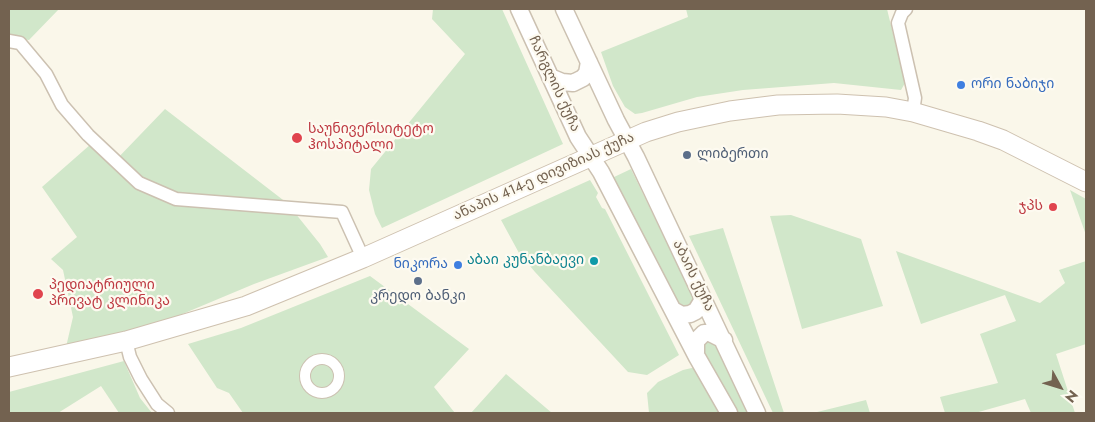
<!DOCTYPE html>
<html>
<head>
<meta charset="utf-8">
<style>
  body { margin:0 }
  #map { position:relative; width:1095px; height:422px; overflow:hidden; background:#faf7ea; font-family:Jost,sans-serif }
  canvas { display:block }
  .frame { position:absolute; inset:0; border:10px solid #736250; pointer-events:none }
  .north { position:absolute; left:1035px; top:362px; width:50px; height:50px; -webkit-text-stroke:4px #fdfaf0; paint-order:stroke; rotate:129deg; font-size:14px; font-weight:700; line-height:20px; text-align:center; color:#736250 }
  .north::after { content:''; display:block; margin:auto; width:18px; height:22px; background:#736250; clip-path:polygon(50% 0,100% 100%,50% 72%,0 100%) }
</style>
</head>
<body>
<div id="map">
<canvas width="1095" height="422"></canvas>
<div class="frame"></div>
<div class="north">N</div>
</div>
<script>
const ctx = document.querySelector('canvas').getContext('2d');
ctx.lineJoin = 'round';
function fillPath(path, color) { ctx.fillStyle = color; ctx.fill(path, 'evenodd'); }
const shape = rows => new Path2D(rows.map(r => 'M' + r).join(''));
function strokePath(path, color, width, dash) { ctx.strokeStyle = color; ctx.lineWidth = width; ctx.lineCap = dash ? 'butt' : 'round'; ctx.setLineDash(dash || []); ctx.stroke(path); }
function label(font, color, halo, rows, align = 'center') {
  ctx.font = font + ' Jost,"Noto Sans Georgian",sans-serif'; ctx.lineWidth = 4.5; ctx.setLineDash([]); ctx.textBaseline = 'middle'; ctx.strokeStyle = halo; ctx.fillStyle = color; for (const [text, x, y, turn = 0] of rows) {
    ctx.save(); ctx.translate(x, y); ctx.rotate((+turn || 0) * Math.PI / 180); ctx.textAlign = isNaN(turn) ? turn : align; if (halo) ctx.strokeText(text, 0, 0); ctx.fillText(text, 0, 0); ctx.restore();
  }
}
const green = shape([
  [9,9,59,9,29,40,9,38],
  [433,9,502,9,563,144,382,228,375,214,369,190,371,169,465,54,432,19],
  [686,9,887,9,905,83,901,90,834,83,743,90,697,97,642,113,635,114,625,107,613,86,601,52,688,17],
  [165,109,287,203,320,244,328,257,254,284,149,328,66,347,73,317,63,270,51,259,77,237,42,187,91,144,113,163],
  [631,169,695,301,695,306,681,309,612,178],
  [590,180,598,193,596,197,602,208,605,209,679,355,647,375,628,372,535,272,519,253,501,220],
  [1070,190,1086,199,1086,235],
  [791,215,861,239,883,306,802,329,770,216],
  [723,228,784,413,773,413,689,236],
  [896,251,1040,303,1065,283,1059,270,1086,261,1086,344,1056,354,1075,413,1031,413,1025,399,975,413,945,413,940,397,998,383,980,334,1016,321,1005,295,921,324],
  [370,276,469,349,434,387,455,413,243,413,229,393,217,388,188,344,241,328],
  [705,339,714,340,749,413,738,413,699,350],
  [124,361,140,398,152,413,119,413,101,386,58,413,9,413,9,392],
  [696,367,720,413,649,413,647,393,658,382,683,370],
  [506,374,552,413,471,413],
  [866,400,870,413,813,413]
]);
const pedestrian = shape([
  '305 376a17 17 0 1 1 34 0a17 17 0 1 1-34 0Z'
]);
const minor = shape([
  [906,9,902,13,898,23,915,98,913,112],
  [9,41,20,43,46,74,62,105,88,135,139,183,176,199,342,212,363,258],
  [126,341,130,357,141,379,157,404,168,413]
]);
const tertiary = shape([
  [519,9,578,137,601,172,697,357,729,413],
  [564,9,616,120,636,157,757,413],
  [550,77,562,82,573,83,583,78,587,73,589,62],
  [673,310,682,315,690,314,696,311,702,301,701,294],
  [696,353,696,341,704,333,710,333,724,340]
]);
const secondary = shape([
  [9,367,126,341,246,306,363,258,646,132,678,122,730,111,778,105,837,104,886,107,913,112,978,131,1003,140,1086,182]
]);
const markers = [
  [961,85,5,"#3f7fe0"],
  [297,138,6,"#e0444e"],
  [687,155,5,"#5c6f8a"],
  [1053,207,5,"#e0444e"],
  [594,261,5,"#0f9aa8"],
  [458,265,5,"#3f7fe0"],
  [418,281,5,"#5c6f8a"],
  [38,294,6,"#e0444e"]
];
const streetNames = [
  ["ჩარგლის ქუჩა",554,84,65],
  ["ანაპის 414-ე დივიზიას ქუჩა",544,177,-24],
  ["აბაის ქუჩა",693,276,64]
];
const shopNames = [
  ["ორი ნაბიჯი",971,85],
  ["ნიკორა",448,265,"right"]
];
const healthNames = [
  ["საუნივერსიტეტო",308,130],
  ["ჰოსპიტალი",308,146],
  ["ჯპს",1043,207,"right"],
  ["პედიატრიული",49,286],
  ["პრივატ კლინიკა",49,302]
];
const serviceNames = [
  ["ლიბერთი",697,155],
  ["კრედო ბანკი",418,297,"center"]
];
const cultureNames = [
  ["აბაი კუნანბაევი",584,261]
];
fillPath(green, '#d1e7ca');
strokePath(pedestrian, '#ccc1b1', 12);
strokePath(minor, '#ccc1b1', 15);
strokePath(tertiary, '#ccc1b1', 19);
strokePath(secondary, '#cec1af', 21);
strokePath(pedestrian, '#fff', 10);
strokePath(minor, '#fff', 12);
strokePath(tertiary, '#fff', 16);
strokePath(secondary, '#fff', 19);
for (const [x, y, r, color] of markers) { const dot = new Path2D(); dot.arc(x, y, r, 0, 2 * Math.PI); ctx.fillStyle = color; ctx.fill(dot); strokePath(dot, '#fdfaf0', 2); }
label('14px', '#736250', '#fdfaf0', streetNames);
label('14px', '#366cbe', '#fdfaf0', shopNames, 'left');
label('14px', '#be3a42', '#fdfaf0', healthNames, 'left');
label('14px', '#4e5e75', '#fdfaf0', serviceNames, 'left');
label('14px', '#0d838f', '#fdfaf0', cultureNames, 'right');
</script>
</body>
</html>
